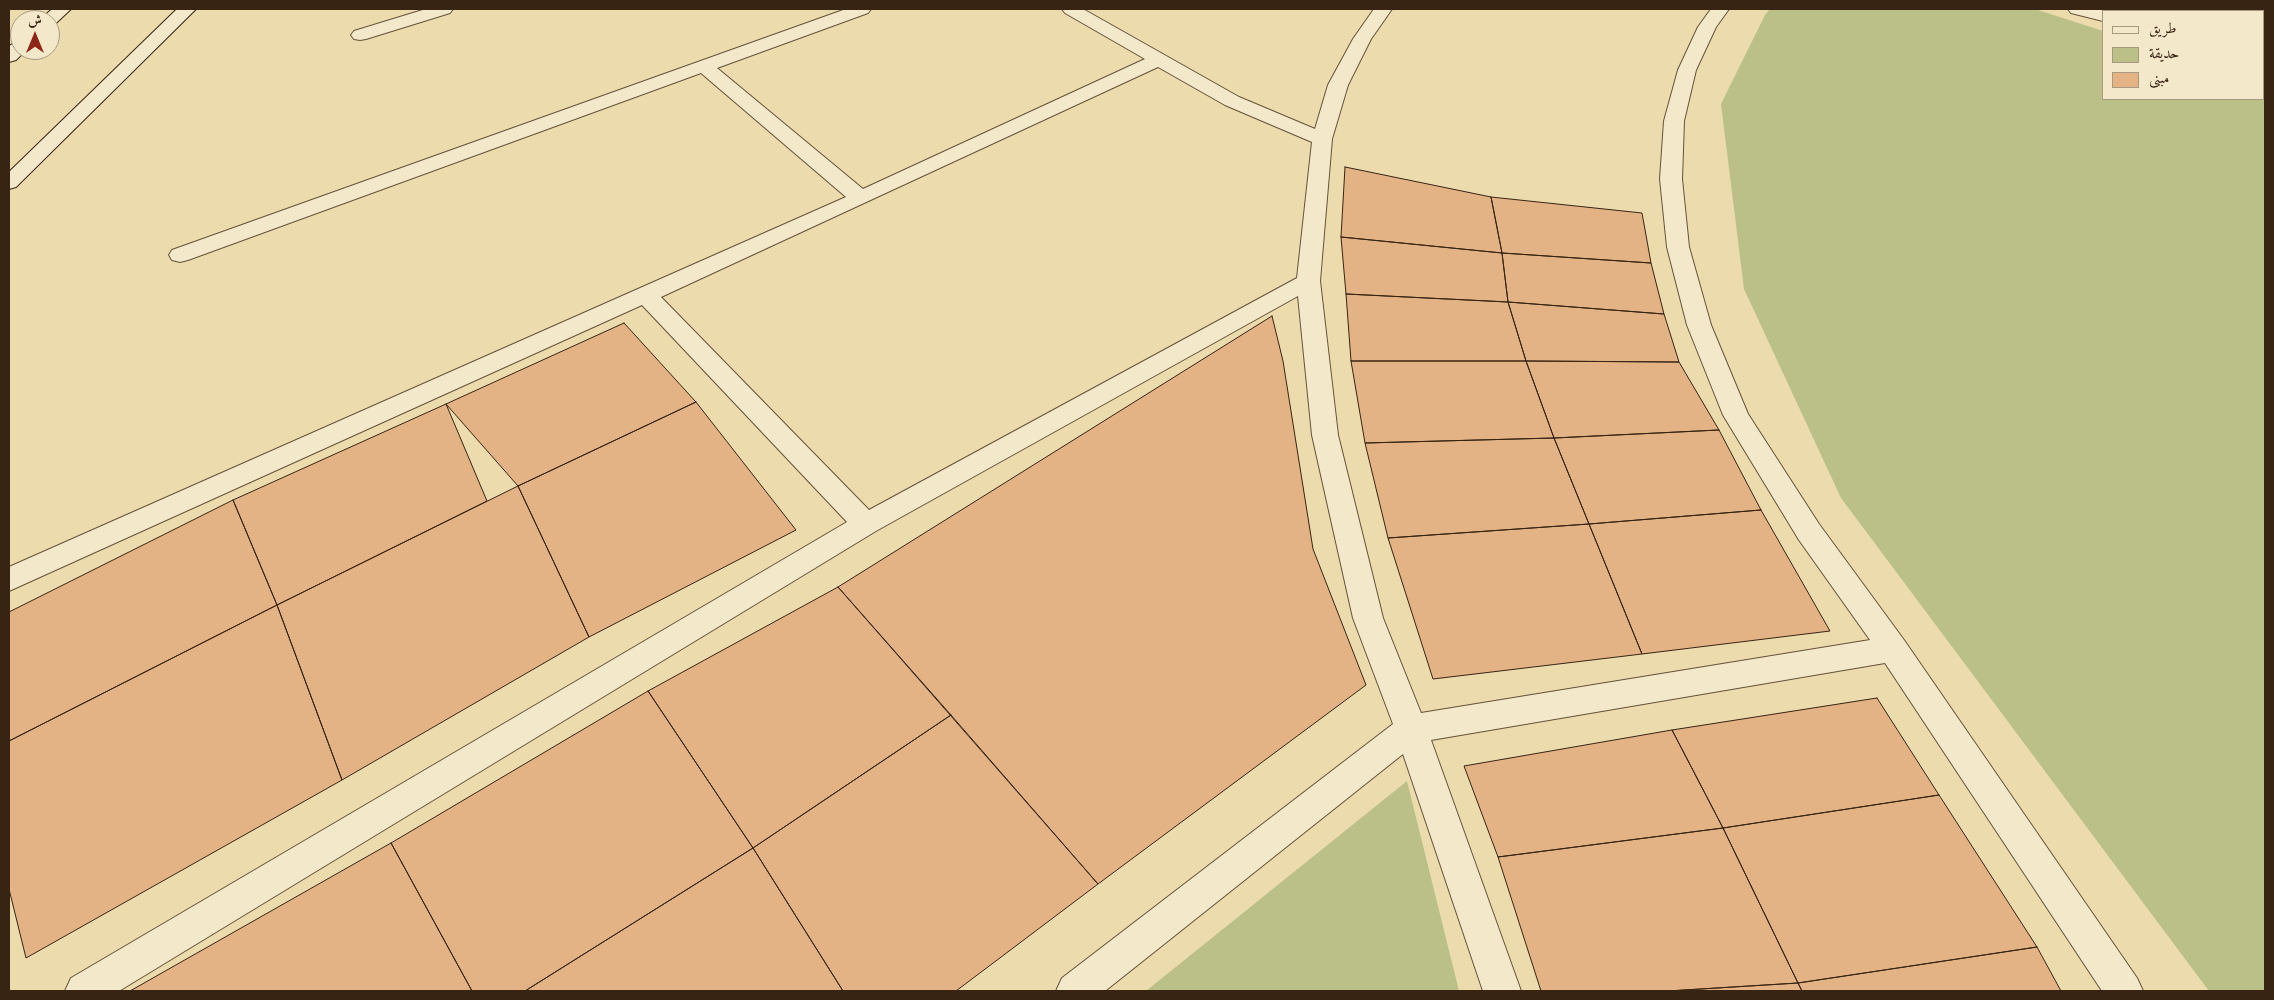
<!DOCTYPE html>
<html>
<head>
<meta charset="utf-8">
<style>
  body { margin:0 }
  #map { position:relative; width:2274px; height:1000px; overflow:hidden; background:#ecdbad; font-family:"IM FELL English",Amiri,serif }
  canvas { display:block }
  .frame { position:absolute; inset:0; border:10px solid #382413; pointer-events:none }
  .legend { position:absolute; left:2102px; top:10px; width:162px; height:90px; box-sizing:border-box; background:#f3e8ca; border:1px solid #a89a81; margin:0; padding:6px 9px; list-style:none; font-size:15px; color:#382413 }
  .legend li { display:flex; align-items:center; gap:10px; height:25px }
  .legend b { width:25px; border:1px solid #a89a81 }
  .north { position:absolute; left:10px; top:10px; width:50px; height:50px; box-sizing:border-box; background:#f3e8ca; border:1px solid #a89a81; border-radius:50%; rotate:0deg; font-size:14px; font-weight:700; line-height:20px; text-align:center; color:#382413 }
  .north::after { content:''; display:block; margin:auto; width:18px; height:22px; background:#8f2418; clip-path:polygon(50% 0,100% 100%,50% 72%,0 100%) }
</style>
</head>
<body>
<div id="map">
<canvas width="2274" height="1000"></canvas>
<div class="frame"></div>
<ul class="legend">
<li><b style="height:6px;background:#f3e8ca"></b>طريق</li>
<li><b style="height:14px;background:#bac088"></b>حديقة</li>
<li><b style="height:14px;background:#e3b385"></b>مبنى</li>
</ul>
<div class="north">ش</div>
</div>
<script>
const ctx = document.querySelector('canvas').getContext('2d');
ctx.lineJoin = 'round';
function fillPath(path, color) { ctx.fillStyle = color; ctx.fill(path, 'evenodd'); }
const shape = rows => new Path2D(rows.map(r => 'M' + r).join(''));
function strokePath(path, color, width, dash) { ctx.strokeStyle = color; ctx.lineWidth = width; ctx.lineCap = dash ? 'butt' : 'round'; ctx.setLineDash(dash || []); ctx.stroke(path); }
const green = shape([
  [1770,9,2035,9,2103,31,2103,99,2263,99,2263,85,2265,86,2265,991,2209,991,1841,498,1744,289,1721,104,1765,15],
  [1407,781,1459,991,1146,991]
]);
const building = shape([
  [1345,167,1491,197,1502,253,1341,237,1345,167],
  [1491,197,1642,213,1651,263,1502,253,1491,197],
  [1341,237,1502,253,1508,302,1346,294,1341,237],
  [1502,253,1651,263,1664,314,1508,302,1502,253],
  [1346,294,1508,302,1526,361,1351,361,1346,294],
  [1508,302,1664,314,1679,362,1526,361,1508,302],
  [1272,316,1283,361,1313,549,1366,685,1098,884,838,587,1272,316],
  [624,323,696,402,518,486,446,404,624,323],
  [1351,361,1526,361,1554,438,1365,443,1351,361],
  [1526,361,1679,362,1719,430,1554,438,1526,361],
  [696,402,796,530,589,637,518,486,696,402],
  [446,404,487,501,277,605,233,500,446,404],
  [1719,430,1761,510,1589,524,1554,438,1719,430],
  [1554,438,1589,524,1388,538,1365,443,1554,438],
  [518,486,589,637,342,780,277,605,518,486],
  [233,500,277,605,9,741,9,612,233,500],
  [1761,510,1830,631,1642,654,1589,524,1761,510],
  [1589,524,1642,654,1433,679,1388,538,1589,524],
  [838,587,951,715,753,848,648,691,838,587],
  [277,605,342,780,26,958,9,889,9,741,277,605],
  [648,691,753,848,525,991,472,991,391,843,648,691],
  [1877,698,1939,795,1723,828,1672,730,1877,698],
  [951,715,1098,884,956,991,843,991,753,848,951,715],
  [1672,730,1723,828,1498,857,1464,766,1672,730],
  [1939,795,2037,947,1798,983,1723,828,1939,795],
  [1723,828,1798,983,1668,991,1541,991,1498,857,1723,828],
  [391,843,472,991,130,991,391,843],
  [753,848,843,991,525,991,753,848],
  [2037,947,2061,991,1802,991,1798,983,2037,947],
  [1798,983,1802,991,1668,991,1798,983]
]);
const minor = shape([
  [426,9,453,9,450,13,366,39,360,40,354,39,351,35,354,31,426,9],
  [846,9,871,9,868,13,717,68,863,189,1145,59,1065,13,1062,9,1083,9,1239,97,1315,129,1328,85,1353,39,1374,9,1392,9,1371,39,1348,85,1332,139,1320,281,1338,435,1383,618,1421,713,1870,640,1799,540,1723,415,1687,325,1667,247,1660,179,1664,121,1678,70,1698,27,1711,9,1729,9,1716,27,1696,70,1684,121,1682,179,1689,247,1711,325,1748,414,1819,524,1904,640,2137,978,2143,991,2102,991,1885,663,1431,740,1521,991,1483,991,1403,754,1105,991,1056,991,1062,978,1393,724,1353,618,1312,435,1298,296,876,531,119,991,65,991,71,978,847,522,642,305,9,591,9,567,846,197,701,73,188,260,180,262,172,260,169,255,172,250,846,9],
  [1158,67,1225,105,1312,142,1297,278,869,510,661,297,1158,67],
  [2068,9,2096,9,2106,11,2103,11,2103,21,2071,13,2068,9],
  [2263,58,2265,59,2265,71,2263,70,2263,58]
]);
const secondary = shape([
  [52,9,71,9,55,24,50,25,50,20,40,20,52,9],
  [177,9,196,9,16,187,9,189,9,172,177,9],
  [20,40,20,50,26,50,16,60,9,62,9,46,20,40]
]);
fillPath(green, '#bac088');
fillPath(building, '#e3b385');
strokePath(building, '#382413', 1);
strokePath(minor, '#65523a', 2);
strokePath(secondary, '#382413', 2);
fillPath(minor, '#f3e8ca');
fillPath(secondary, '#f3e8ca');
</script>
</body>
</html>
